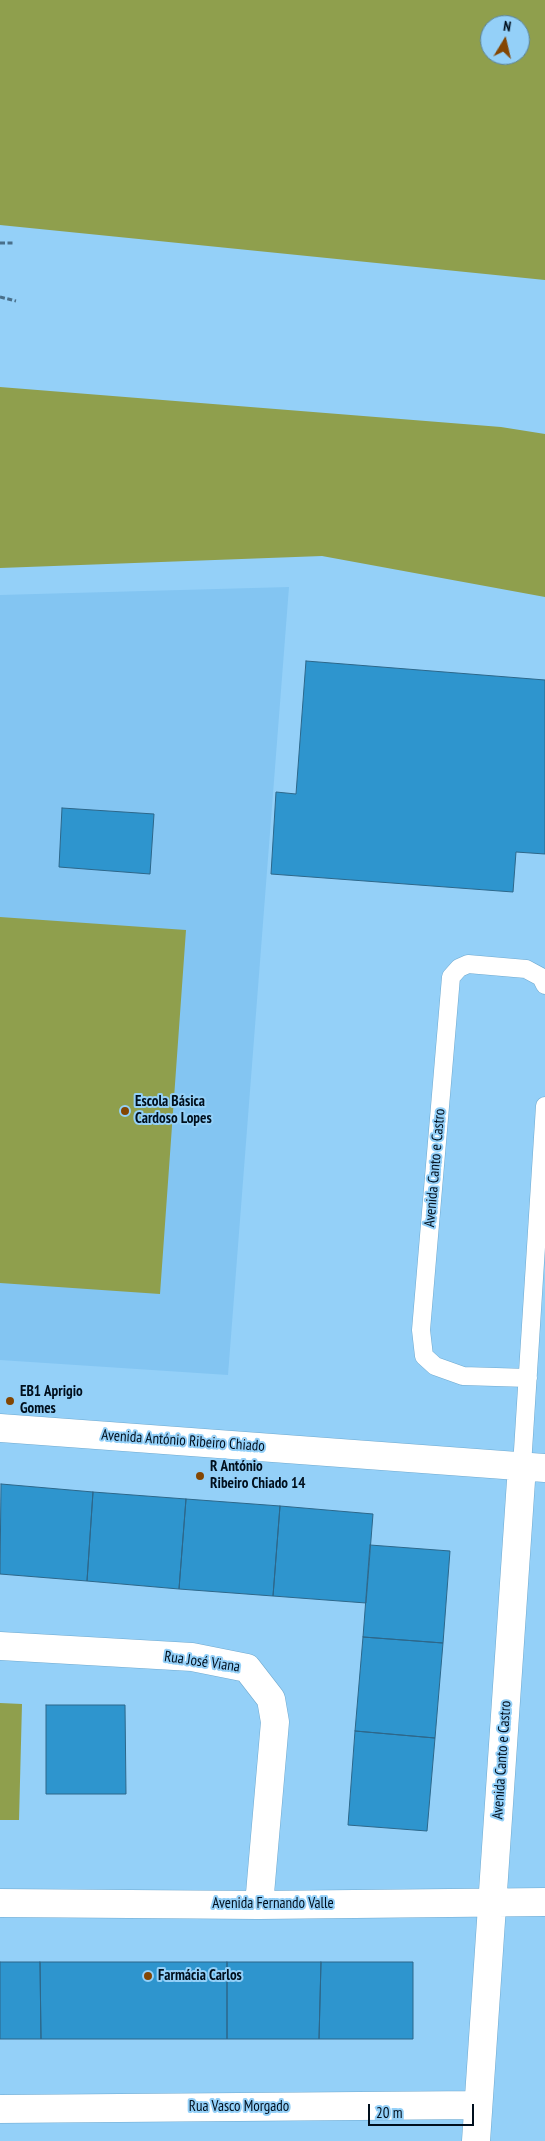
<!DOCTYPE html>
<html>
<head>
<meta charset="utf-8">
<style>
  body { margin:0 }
  #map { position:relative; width:545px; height:2141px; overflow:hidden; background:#94d0f8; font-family:"PT Sans Narrow",sans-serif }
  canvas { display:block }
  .north { position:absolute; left:480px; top:15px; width:50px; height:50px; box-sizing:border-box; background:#94d0f8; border:1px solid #5983a0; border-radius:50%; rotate:9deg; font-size:14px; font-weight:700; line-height:20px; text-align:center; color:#000f1d }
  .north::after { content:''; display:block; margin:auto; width:18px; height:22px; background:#834603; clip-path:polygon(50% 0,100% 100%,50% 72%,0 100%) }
  .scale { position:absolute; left:368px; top:2104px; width:106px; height:22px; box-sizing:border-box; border:2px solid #000f1d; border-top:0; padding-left:6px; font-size:15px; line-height:18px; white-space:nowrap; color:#000f1d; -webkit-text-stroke:4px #94d0f8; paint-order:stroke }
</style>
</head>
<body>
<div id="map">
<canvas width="545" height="2141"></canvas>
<div class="north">N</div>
<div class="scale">20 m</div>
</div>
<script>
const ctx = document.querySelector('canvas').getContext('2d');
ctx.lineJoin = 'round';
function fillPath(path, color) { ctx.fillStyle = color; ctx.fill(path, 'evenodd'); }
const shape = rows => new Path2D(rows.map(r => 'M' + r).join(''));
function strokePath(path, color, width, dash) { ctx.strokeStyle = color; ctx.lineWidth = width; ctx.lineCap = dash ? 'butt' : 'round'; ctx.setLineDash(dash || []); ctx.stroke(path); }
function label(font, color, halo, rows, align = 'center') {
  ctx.font = font + ' "PT Sans Narrow",sans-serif'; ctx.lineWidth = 4; ctx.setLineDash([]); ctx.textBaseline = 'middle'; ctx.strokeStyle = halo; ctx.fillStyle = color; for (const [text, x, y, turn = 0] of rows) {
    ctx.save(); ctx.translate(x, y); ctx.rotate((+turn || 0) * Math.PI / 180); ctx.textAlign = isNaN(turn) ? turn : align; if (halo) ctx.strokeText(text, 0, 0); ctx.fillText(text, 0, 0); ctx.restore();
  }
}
const built = shape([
  [289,587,228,1375,0,1360,0,595]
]);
const green = shape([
  [0,0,545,0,545,280,0,225],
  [490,25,520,25,520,55,490,55],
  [0,387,501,427,545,434,545,597,322,556,0,568],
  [0,917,186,930,160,1294,0,1283],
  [0,1703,22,1704,19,1820,0,1820]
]);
const building = shape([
  [306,661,545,680,545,854,516,852,513,892,271,874,276,792,296,794,306,661],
  [62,808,154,814,150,874,59,867,62,808],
  [1,1484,93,1492,87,1581,0,1574,1,1484],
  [93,1492,186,1499,179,1589,87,1581,93,1492],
  [186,1499,280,1506,273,1596,179,1589,186,1499],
  [280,1506,373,1514,366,1603,273,1596,280,1506],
  [370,1545,450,1551,443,1643,363,1637,370,1545],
  [363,1637,443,1643,435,1738,355,1731,363,1637],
  [46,1705,125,1705,126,1794,46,1794,46,1705],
  [355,1731,435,1738,427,1831,348,1825,355,1731],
  [0,1962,40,1962,41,2039,0,2039,0,1962],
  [40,1962,227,1962,227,2039,41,2039,40,1962],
  [227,1962,321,1962,319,2039,227,2039,227,1962],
  [321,1962,413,1962,413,2039,319,2039,321,1962]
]);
const path = shape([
  [0,243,13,243],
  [0,297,16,301]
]);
const service = shape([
  [528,1378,463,1376,435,1366,424,1356,421,1330,451,977,459,968,468,964,526,969,541,977,545,985],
  [522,1466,545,1106]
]);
const minor = shape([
  [0,1428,545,1468],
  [0,1646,192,1657,247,1668,271,1699,275,1722,259,1905],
  [0,1903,259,1905,545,1902],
  [0,2109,478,2105],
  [476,2141,522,1466]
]);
const markers = [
  [125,1111,5,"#834603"],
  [10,1401,5,"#834603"],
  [200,1476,5,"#834603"],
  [148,1976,5,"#834603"]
];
const poiNames = [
  ["Escola Básica",135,1102],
  ["Cardoso Lopes",135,1119],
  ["EB1 Aprigio",20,1392],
  ["Gomes",20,1409],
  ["R António",210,1467],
  ["Ribeiro Chiado 14",210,1484],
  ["Farmácia Carlos",158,1976]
];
const streetNames = [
  ["Avenida Canto e Castro",435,1168,-85],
  ["Avenida António Ribeiro Chiado",183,1441,4],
  ["Rua José Viana",202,1662,8],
  ["Avenida Canto e Castro",502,1760,-86],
  ["Avenida Fernando Valle",273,1904],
  ["Rua Vasco Morgado",239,2107]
];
fillPath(built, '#83c5f2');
fillPath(green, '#8f9f4d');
fillPath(building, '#2e95ce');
strokePath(building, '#2d678a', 1);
strokePath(service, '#6fa9cf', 19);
strokePath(minor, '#6fa9cf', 29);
strokePath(path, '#496f8a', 3, [5, 2.5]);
strokePath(service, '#fff', 18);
strokePath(minor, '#fff', 28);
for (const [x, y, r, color] of markers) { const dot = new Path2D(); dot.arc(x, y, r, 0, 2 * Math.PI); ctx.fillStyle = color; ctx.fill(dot); strokePath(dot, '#94d0f8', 2); }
label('bold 15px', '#000f1d', '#94d0f8', poiNames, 'left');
label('15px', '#000f1d', '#94d0f8', streetNames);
</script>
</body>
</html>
